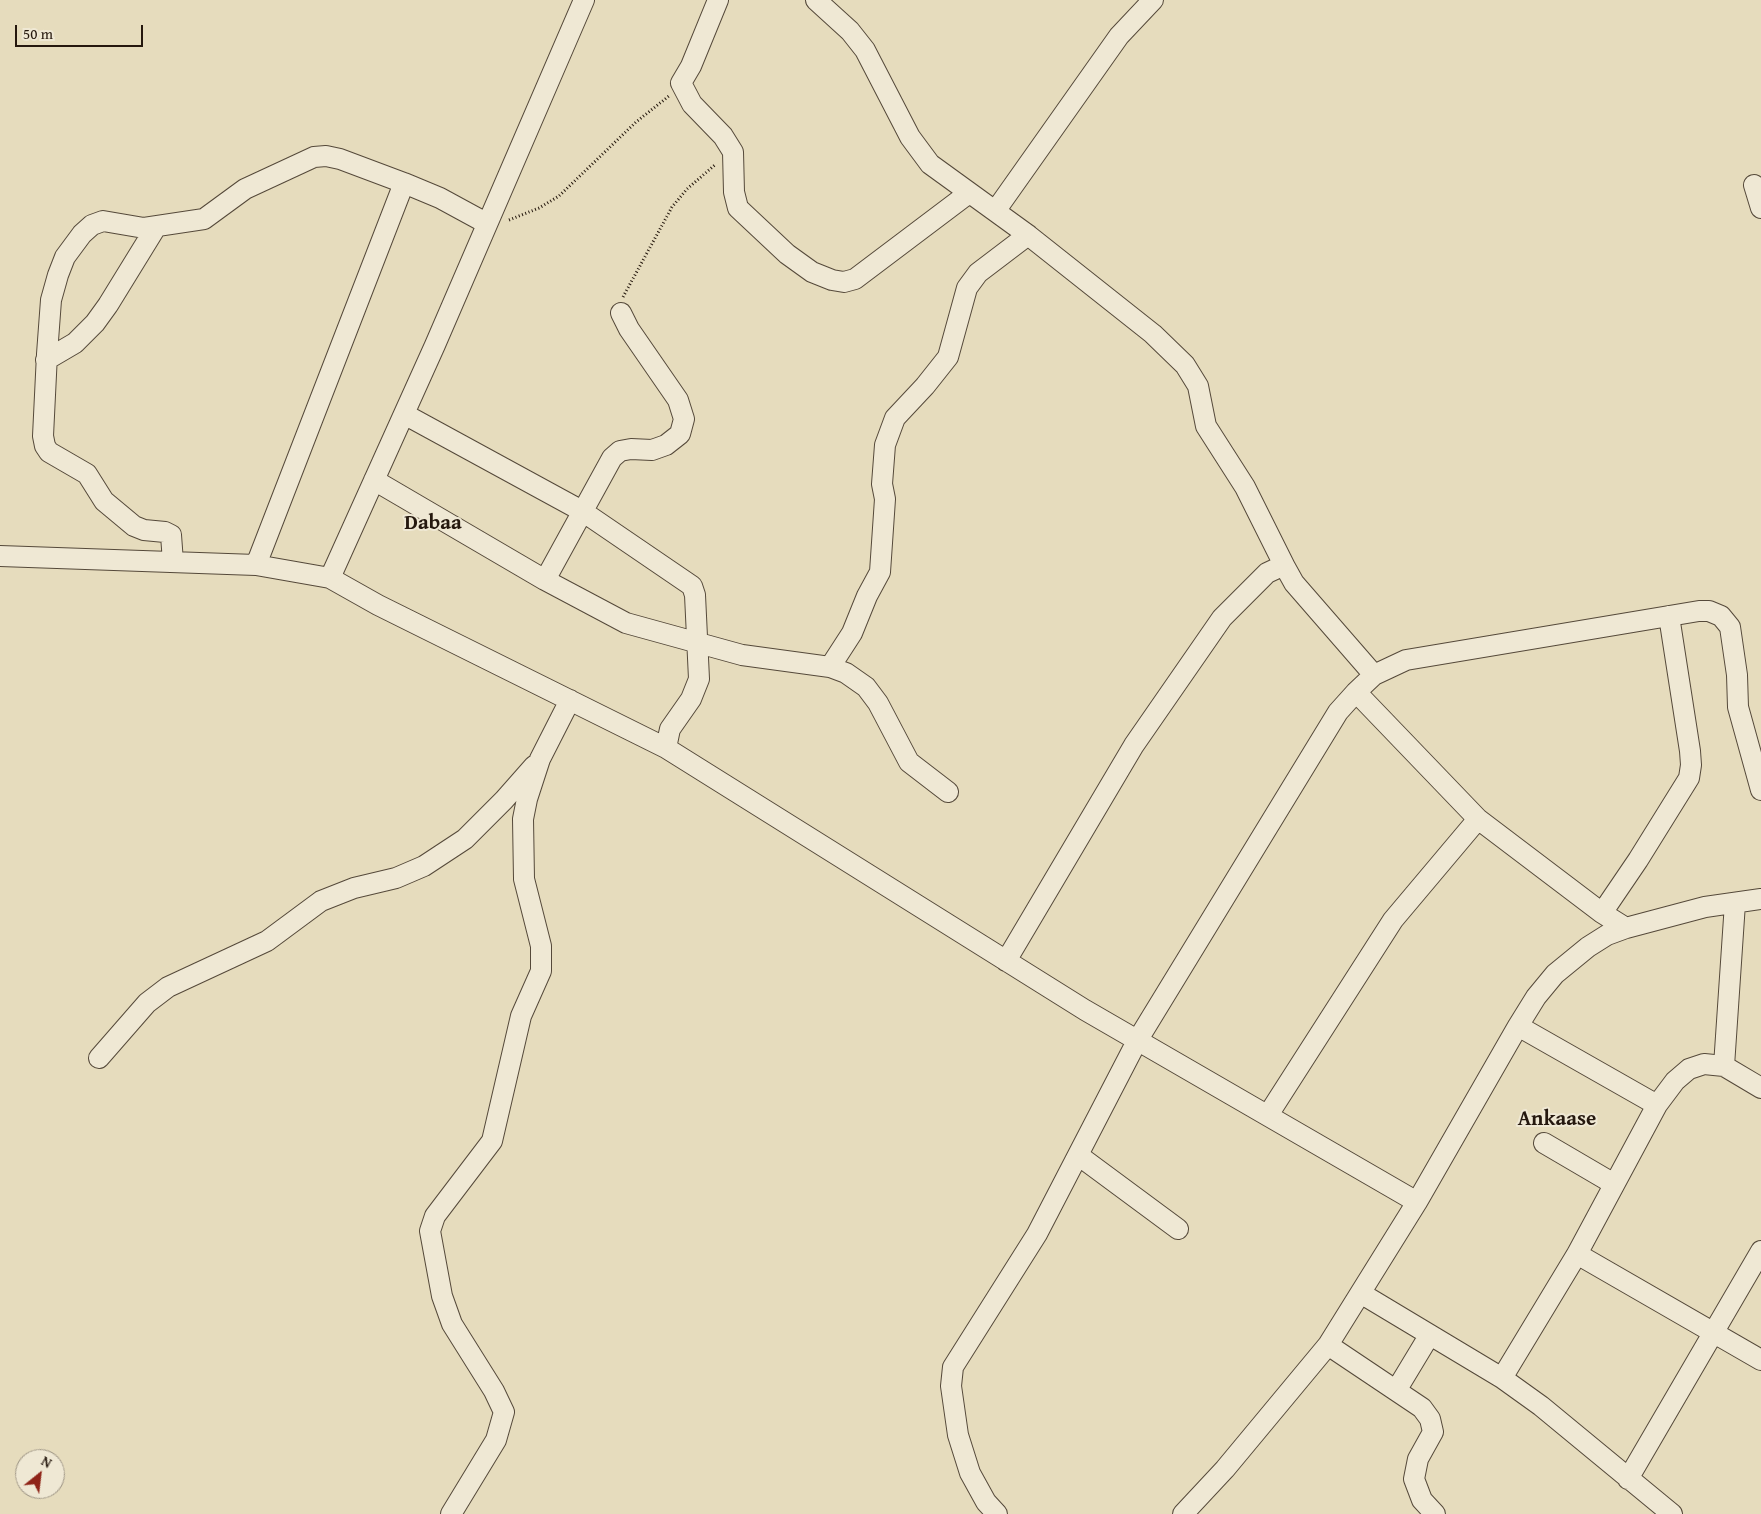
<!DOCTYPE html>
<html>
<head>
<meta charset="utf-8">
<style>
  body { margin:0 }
  #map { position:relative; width:1761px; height:1514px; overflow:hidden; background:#e6dcbd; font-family:"Gentium Book Plus",serif }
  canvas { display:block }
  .north { position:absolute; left:15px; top:1449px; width:50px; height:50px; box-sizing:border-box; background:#efe8d4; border:1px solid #9e9585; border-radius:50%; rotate:29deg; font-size:14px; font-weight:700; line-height:20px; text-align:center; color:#25180e }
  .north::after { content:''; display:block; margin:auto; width:18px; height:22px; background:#8f2418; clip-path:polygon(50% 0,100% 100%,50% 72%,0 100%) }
  .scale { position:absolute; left:15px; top:25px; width:128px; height:22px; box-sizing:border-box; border:2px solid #25180e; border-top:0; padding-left:6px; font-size:15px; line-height:18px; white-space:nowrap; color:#25180e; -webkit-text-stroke:4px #efe8d4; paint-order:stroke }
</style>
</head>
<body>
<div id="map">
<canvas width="1761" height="1514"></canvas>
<div class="north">N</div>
<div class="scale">50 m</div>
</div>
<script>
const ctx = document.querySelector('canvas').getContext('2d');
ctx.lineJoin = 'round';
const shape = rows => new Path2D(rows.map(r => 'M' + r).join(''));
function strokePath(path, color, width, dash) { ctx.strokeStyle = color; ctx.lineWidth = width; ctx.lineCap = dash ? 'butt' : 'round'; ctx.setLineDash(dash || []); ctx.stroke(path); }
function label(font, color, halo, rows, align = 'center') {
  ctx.font = font + ' "Gentium Book Plus",serif'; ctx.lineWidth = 4; ctx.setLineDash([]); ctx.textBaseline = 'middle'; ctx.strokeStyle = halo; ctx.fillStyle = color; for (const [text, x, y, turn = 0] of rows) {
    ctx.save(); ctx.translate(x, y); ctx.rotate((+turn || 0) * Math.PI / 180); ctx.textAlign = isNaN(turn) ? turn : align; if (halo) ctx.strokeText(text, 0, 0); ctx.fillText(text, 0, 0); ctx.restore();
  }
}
const path = shape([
  [509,220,539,208,559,196,636,122,669,96],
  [623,297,672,207,687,189,716,164]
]);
const minor = shape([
  [718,0,691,66,681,83,692,104,723,136,733,152,734,192,738,208,787,254,812,272,832,280,844,282,855,279,969,193],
  [816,0,850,31,865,50,910,137,930,164,1028,235,1153,334,1185,365,1198,386,1206,426,1245,487,1284,565],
  [1754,185,1761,208],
  [996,210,1119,36,1153,0],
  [46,360,75,343,95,323,108,305,156,227],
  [404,414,582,511,692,586,695,595,699,679,691,699,670,729,666,748],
  [374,480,545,580,626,623,742,655,830,667,846,673,866,687,878,703,909,762,948,792],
  [0,556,256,565,330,578,378,605,666,748,1085,1010,1417,1202],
  [173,562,171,535,165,532,144,530,134,526,104,501,87,474,49,452,45,446,43,436,47,354,51,300,58,275,65,257,82,234,92,225,103,221,144,228,204,219,245,189,314,157,326,156,340,159,404,183],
  [256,565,404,183,440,198,486,223],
  [330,578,435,345,584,0],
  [545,580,612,458,620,451,631,449,652,450,666,445,680,434,684,419,678,400,629,329,621,313],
  [830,667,852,633,867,596,880,572,885,499,882,484,885,445,895,418,925,386,948,357,967,288,978,273,1028,235],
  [1356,692,1478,819,1602,913,1626,928],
  [1602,913,1638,860,1689,778,1691,765,1690,751,1669,616],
  [1006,961,1134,745,1222,618,1267,573,1284,565,1294,583,1374,675],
  [1518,1026,1657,1105],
  [99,1058,147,1003,168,987,267,941,321,901,354,888,396,878,424,866,465,839,504,800,534,766],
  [1724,1066,1735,903],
  [1268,1115,1393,920,1478,819],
  [1544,1143,1614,1184],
  [1078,1155,1178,1229],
  [1577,1254,1761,1360],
  [1362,1294,1502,1378,1541,1406,1672,1514],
  [1328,1345,1422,1408,1430,1419,1433,1432,1418,1459,1414,1479,1422,1500,1435,1514],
  [1502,1378,1577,1254,1657,1105,1675,1081,1689,1069,1704,1064,1724,1066,1761,1088],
  [1397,1389,1429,1336],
  [1628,1479,1761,1251],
  [451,1514,496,1440,504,1412,494,1391,452,1324,442,1296,430,1231,435,1216,492,1141,521,1016,541,971,541,946,524,879,523,819,527,799,540,759,570,700],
  [997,1514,986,1502,970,1473,958,1435,951,1386,953,1367,1037,1234,1137,1041,1338,712,1356,692,1374,675,1406,660,1699,611,1709,611,1721,616,1730,627,1737,675,1738,707,1761,790],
  [1183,1514,1225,1469,1328,1345,1417,1202,1518,1026,1536,997,1555,974,1588,947,1607,935,1626,928,1705,907,1761,899]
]);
const quarterNames = [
  ["Dabaa",433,524],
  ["Ankaase",1557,1120]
];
strokePath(minor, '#55493a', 22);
strokePath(path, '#25180e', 3, [1, 2.5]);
strokePath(minor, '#efe8d4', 20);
label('bold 21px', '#25180e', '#efe8d4', quarterNames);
</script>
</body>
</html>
